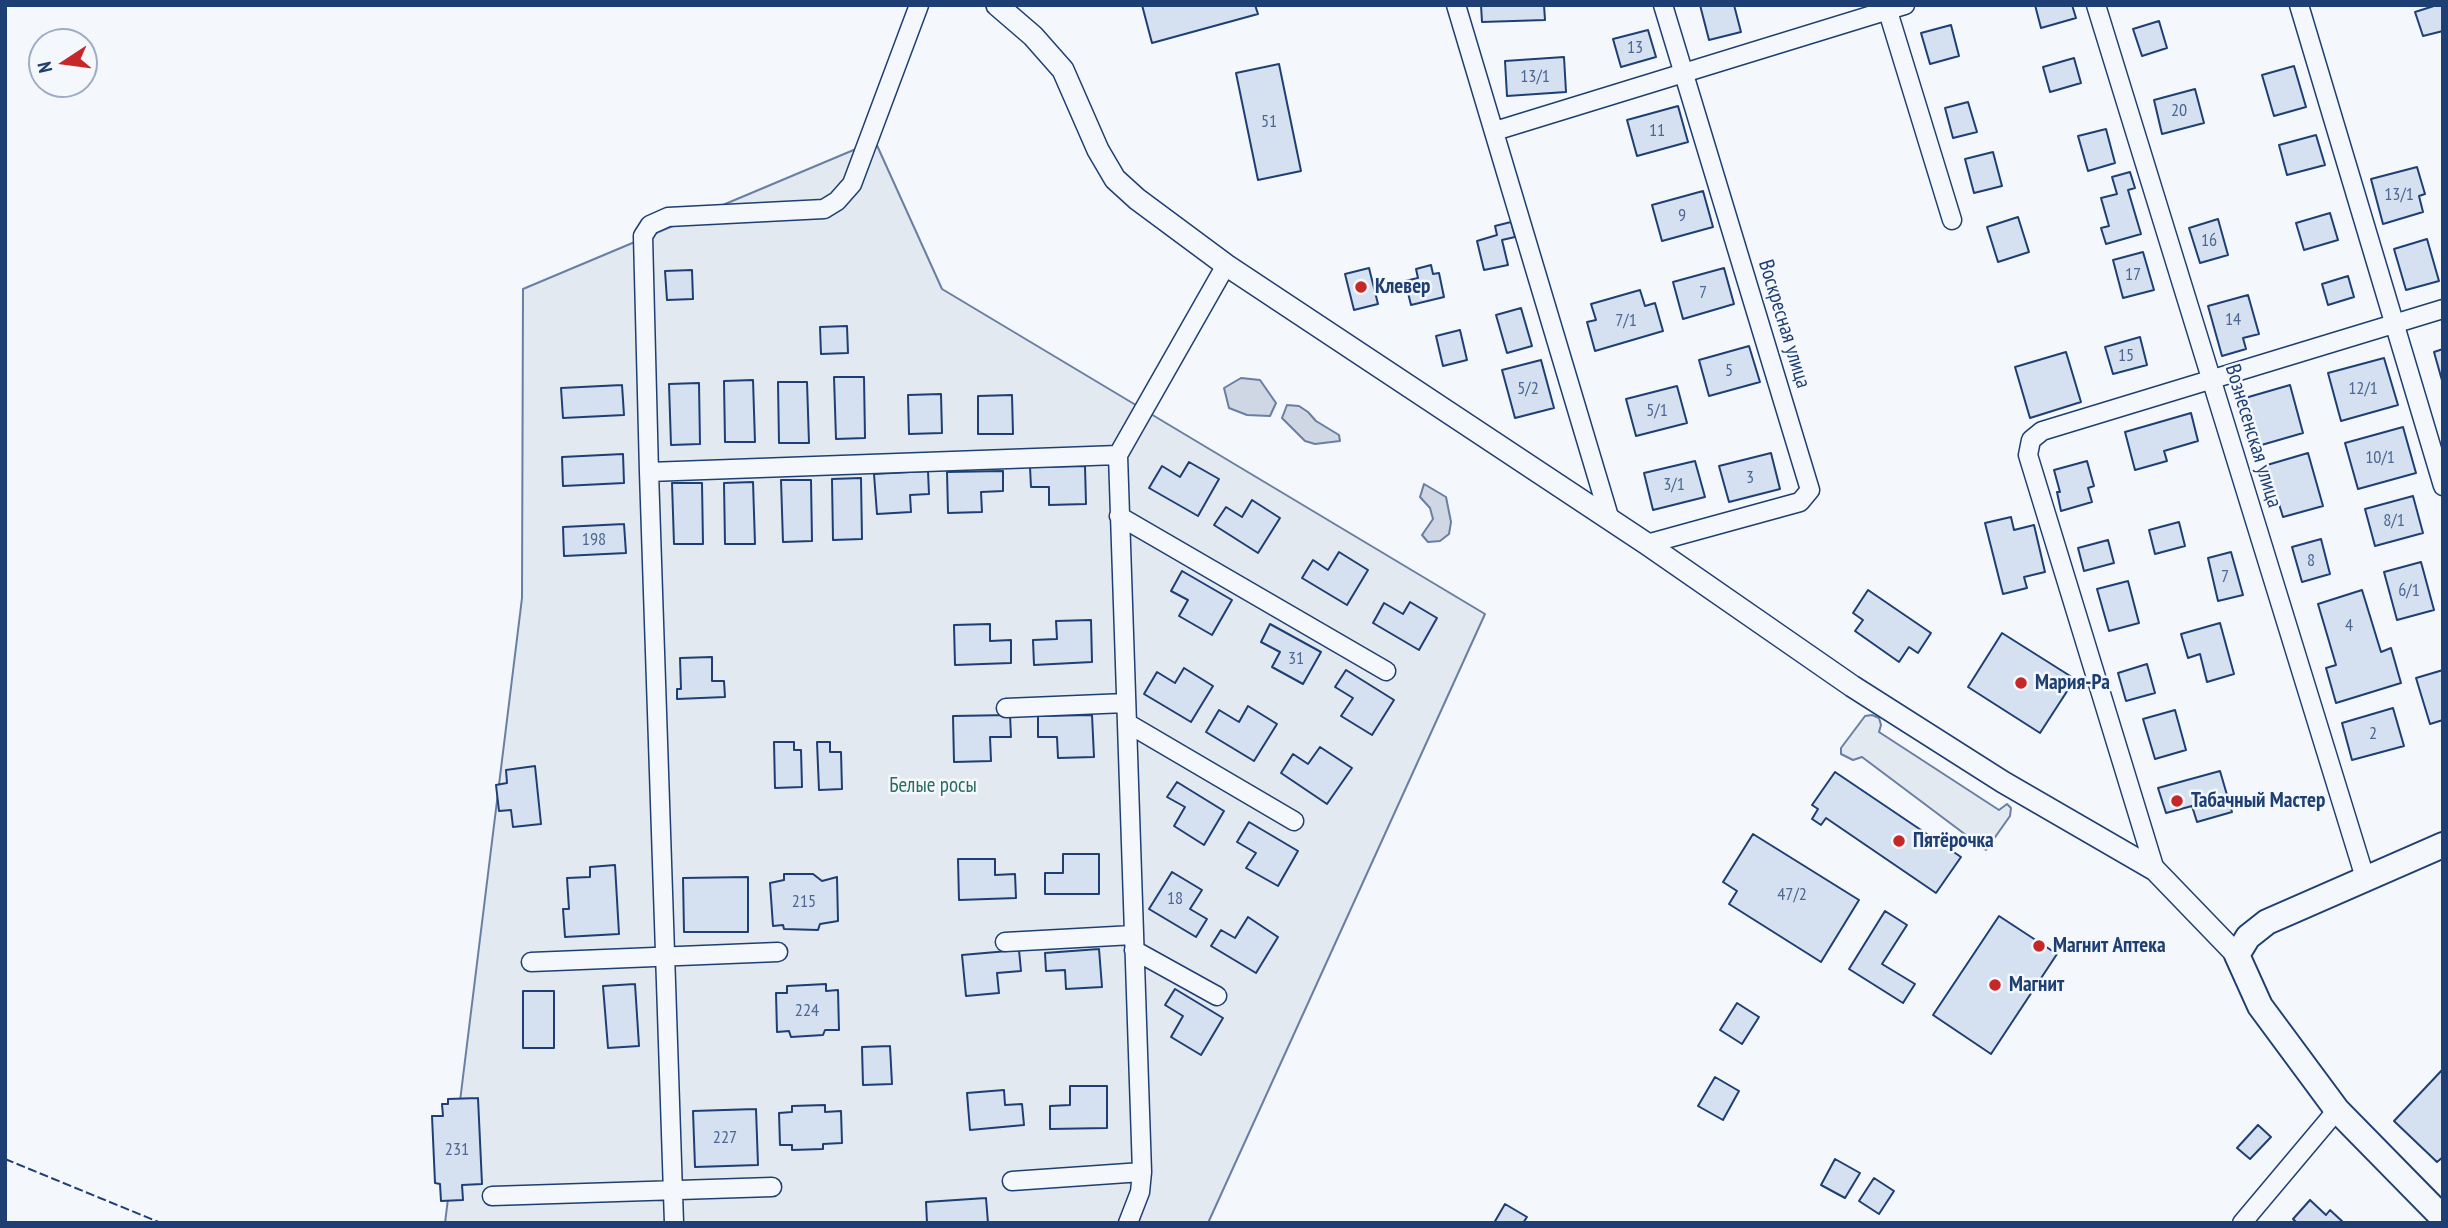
<!DOCTYPE html>
<html>
<head>
<meta charset="utf-8">
<style>
  body { margin:0 }
  #map { position:relative; width:2448px; height:1228px; overflow:hidden; background:#f4f7fb; font-family:"PT Sans Narrow",sans-serif }
  canvas { display:block }
  .frame { position:absolute; inset:0; border:7px solid #1d3f73; pointer-events:none }
  .north { position:absolute; left:28px; top:28px; width:70px; height:70px; box-sizing:border-box; background:#f4f7fb; border:2px solid #9eadc5; border-radius:50%; rotate:257deg; font-size:19px; font-weight:700; line-height:28px; text-align:center; color:#1d3f73 }
  .north::after { content:''; display:block; margin:auto; width:24px; height:32px; background:#c62828; clip-path:polygon(50% 0,100% 100%,50% 72%,0 100%) }
</style>
</head>
<body>
<div id="map">
<canvas width="2448" height="1228"></canvas>
<div class="frame"></div>
<div class="north">N</div>
</div>
<script>
const ctx = document.querySelector('canvas').getContext('2d');
ctx.lineJoin = 'round';
function fillPath(path, color) { ctx.fillStyle = color; ctx.fill(path, 'evenodd'); }
const shape = rows => new Path2D(rows.map(r => 'M' + r).join(''));
function strokePath(path, color, width, dash) { ctx.strokeStyle = color; ctx.lineWidth = width; ctx.lineCap = dash ? 'butt' : 'round'; ctx.setLineDash(dash || []); ctx.stroke(path); }
function label(font, color, halo, rows, align = 'center') {
  ctx.font = font + ' "PT Sans Narrow",sans-serif'; ctx.lineWidth = 5; ctx.setLineDash([]); ctx.textBaseline = 'middle'; ctx.strokeStyle = halo; ctx.fillStyle = color; for (const [text, x, y, turn = 0] of rows) {
    ctx.save(); ctx.translate(x, y); ctx.rotate((+turn || 0) * Math.PI / 180); ctx.textAlign = isNaN(turn) ? turn : align; if (halo) ctx.strokeText(text, 0, 0); ctx.fillText(text, 0, 0); ctx.restore();
  }
}
const green = shape([
  [875,141,942,289,1485,614,1208,1223,445,1223,522,598,523,289,875,141],
  [1872,715,1879,718,1881,725,1879,732,1999,810,2007,804,2011,808,2010,816,1986,850,1862,757,1853,760,1841,754,1841,748,1865,716,1872,715]
]);
const water = shape([
  [1241,378,1260,380,1276,403,1270,416,1247,415,1229,408,1224,388,1241,378],
  [1287,405,1299,406,1308,412,1316,421,1339,435,1340,441,1315,444,1305,441,1282,418,1287,405],
  [1424,484,1446,497,1451,522,1449,534,1440,541,1428,542,1422,535,1433,519,1430,508,1420,497,1424,484]
]);
const building = shape([
  [1142,5,1255,5,1258,14,1152,43,1142,5],
  [1481,5,1544,5,1545,20,1482,22,1481,5],
  [1700,5,1734,5,1741,32,1709,40,1700,5],
  [2035,5,2072,5,2076,18,2041,28,2035,5],
  [2437,5,2443,5,2443,31,2423,36,2415,12,2437,5],
  [2159,21,2167,48,2142,56,2133,29,2159,21],
  [1951,25,1959,56,1930,64,1921,33,1951,25],
  [1648,30,1656,57,1621,67,1613,39,1648,30],
  [1564,57,1566,92,1507,96,1505,61,1564,57],
  [2074,58,2081,83,2050,92,2043,67,2074,58],
  [1279,64,1301,171,1258,180,1236,73,1279,64],
  [2294,66,2306,107,2274,116,2262,75,2294,66],
  [2195,89,2204,123,2162,134,2154,100,2195,89],
  [1968,102,1977,132,1953,138,1945,108,1968,102],
  [1678,106,1688,142,1637,156,1627,120,1678,106],
  [2106,129,2115,163,2088,171,2078,136,2106,129],
  [2316,135,2325,165,2287,175,2279,145,2316,135],
  [1993,152,2002,186,1974,193,1965,159,1993,152],
  [2417,167,2425,194,2419,196,2423,212,2383,224,2371,179,2417,167],
  [2130,172,2135,188,2128,190,2141,234,2106,244,2101,228,2109,226,2101,198,2117,194,2112,177,2130,172],
  [1703,191,1713,227,1662,241,1652,205,1703,191],
  [2330,213,2338,240,2304,250,2296,223,2330,213],
  [2018,217,2029,252,1998,262,1987,227,2018,217],
  [2218,219,2228,255,2200,263,2189,228,2218,219],
  [1511,222,1515,237,1502,240,1508,265,1484,270,1477,241,1497,235,1495,226,1511,222],
  [2427,239,2439,281,2406,290,2394,249,2427,239],
  [2143,252,2154,290,2123,298,2113,260,2143,252],
  [1431,265,1433,274,1439,273,1444,297,1411,305,1405,281,1418,278,1416,269,1431,265],
  [1369,268,1378,304,1354,310,1345,274,1369,268],
  [1724,268,1734,304,1683,319,1673,282,1724,268],
  [692,270,693,299,667,300,665,271,692,270],
  [2348,276,2354,297,2328,305,2322,284,2348,276],
  [1640,290,1645,306,1655,303,1663,331,1595,351,1587,322,1596,320,1591,304,1640,290],
  [2248,295,2259,334,2243,338,2246,349,2222,356,2208,306,2248,295],
  [1521,308,1532,346,1507,353,1496,315,1521,308],
  [847,326,848,353,821,354,820,327,847,326],
  [1460,330,1467,360,1443,366,1436,336,1460,330],
  [2140,337,2147,365,2113,374,2105,347,2140,337],
  [1749,346,1760,382,1709,396,1699,360,1749,346],
  [2443,349,2443,384,2434,352,2443,349],
  [2066,352,2081,402,2030,418,2015,367,2066,352],
  [2384,358,2398,405,2341,421,2328,373,2384,358],
  [1541,360,1554,408,1515,418,1502,370,1541,360],
  [834,377,864,377,865,438,836,439,834,377],
  [753,380,755,442,725,442,724,381,753,380],
  [778,382,807,382,809,443,779,443,778,382],
  [699,383,700,444,671,445,669,384,699,383],
  [622,385,624,415,563,418,561,388,622,385],
  [2290,385,2303,433,2258,446,2245,398,2290,385],
  [1677,386,1687,423,1636,436,1626,399,1677,386],
  [941,394,942,433,909,434,908,395,941,394],
  [1012,395,1013,434,978,434,978,396,1012,395],
  [2191,413,2198,441,2164,451,2167,461,2135,470,2125,432,2191,413],
  [2403,427,2416,473,2358,489,2345,443,2403,427],
  [1771,453,1780,489,1729,502,1719,466,1771,453],
  [2308,453,2323,506,2283,517,2267,465,2308,453],
  [623,454,624,483,563,486,562,457,623,454],
  [1695,461,1705,497,1653,510,1644,473,1695,461],
  [2087,461,2094,486,2088,488,2092,502,2061,511,2057,492,2060,492,2054,470,2087,461],
  [1189,462,1219,479,1198,516,1149,488,1162,466,1180,477,1189,462],
  [1085,466,1086,504,1049,505,1049,487,1031,487,1030,467,1085,466],
  [928,471,929,494,910,495,911,512,877,514,874,474,928,471],
  [1003,471,1003,491,981,492,982,512,948,513,947,472,1003,471],
  [861,478,862,539,833,540,832,479,861,478],
  [781,480,811,480,812,541,783,542,781,480],
  [753,482,755,544,725,544,724,483,753,482],
  [672,483,702,483,703,544,674,544,672,483],
  [2413,496,2423,533,2375,546,2365,509,2413,496],
  [1252,500,1280,518,1258,553,1214,525,1226,507,1242,517,1252,500],
  [2011,517,2014,530,2034,525,2045,572,2024,577,2027,588,2003,594,1985,523,2011,517],
  [2179,522,2185,546,2155,554,2149,530,2179,522],
  [624,524,626,553,564,556,563,527,624,524],
  [2321,539,2330,574,2302,582,2292,547,2321,539],
  [2108,540,2114,563,2084,571,2078,548,2108,540],
  [1339,552,1368,570,1347,605,1302,578,1313,560,1328,570,1339,552],
  [2231,552,2243,595,2218,601,2208,558,2231,552],
  [2421,562,2434,610,2397,620,2384,572,2421,562],
  [1182,571,1232,600,1212,635,1179,616,1188,600,1171,591,1182,571],
  [2128,581,2139,623,2109,631,2097,589,2128,581],
  [1868,590,1931,633,1918,653,1909,647,1899,662,1855,631,1863,620,1853,613,1868,590],
  [2362,590,2381,652,2391,648,2401,683,2336,703,2326,668,2336,665,2318,604,2362,590],
  [1410,602,1437,618,1419,650,1373,623,1384,603,1403,614,1410,602],
  [1091,620,1092,662,1034,665,1033,640,1057,639,1056,621,1091,620],
  [2220,623,2234,674,2207,682,2200,654,2188,658,2181,634,2220,623],
  [990,624,990,641,1011,640,1011,663,955,665,954,625,990,624],
  [1270,624,1321,652,1303,684,1272,667,1280,652,1261,642,1270,624],
  [2002,633,2075,679,2040,733,1968,687,2002,633],
  [712,657,712,681,724,681,725,697,677,699,677,689,681,689,680,658,712,657],
  [2147,664,2155,693,2126,701,2118,673,2147,664],
  [1184,668,1213,686,1191,722,1144,694,1157,672,1175,683,1184,668],
  [1346,670,1394,700,1372,735,1341,716,1353,698,1335,687,1346,670],
  [2443,670,2443,720,2430,724,2416,678,2443,670],
  [1248,706,1277,724,1254,761,1206,732,1219,710,1239,722,1248,706],
  [2393,708,2404,746,2352,760,2342,723,2393,708],
  [2175,710,2186,750,2155,759,2143,719,2175,710],
  [1010,715,1011,737,990,737,991,761,954,762,953,716,1010,715],
  [1092,715,1094,757,1058,758,1057,737,1038,737,1038,716,1092,715],
  [774,742,794,742,794,750,801,750,802,787,775,788,774,742],
  [817,742,830,742,830,752,841,752,842,789,819,790,817,742],
  [1320,747,1352,768,1327,804,1281,773,1293,754,1308,764,1320,747],
  [535,766,541,824,513,827,511,810,499,811,496,785,507,783,506,770,535,766],
  [2220,771,2232,812,2197,822,2192,806,2166,813,2158,788,2220,771],
  [1835,772,1961,857,1936,893,1826,818,1821,825,1812,819,1818,809,1812,805,1835,772],
  [1177,782,1224,811,1204,845,1174,826,1185,807,1167,797,1177,782],
  [1249,822,1298,851,1278,886,1246,868,1256,853,1237,842,1249,822],
  [1753,834,1859,900,1821,962,1729,904,1737,891,1723,882,1753,834],
  [1063,854,1099,854,1099,894,1045,894,1045,873,1063,873,1063,854],
  [958,859,995,859,995,875,1015,874,1016,898,959,900,958,859],
  [615,865,619,934,565,937,563,909,569,909,567,878,590,877,590,867,615,865],
  [1172,872,1202,890,1190,909,1207,919,1196,937,1149,909,1172,872],
  [784,874,813,874,822,881,837,877,838,921,820,924,818,930,784,929,783,925,773,926,770,883,784,880,784,874],
  [748,877,748,932,684,932,683,878,748,877],
  [1885,911,1907,925,1882,964,1915,984,1903,1003,1849,969,1885,911],
  [1999,916,2057,954,1991,1054,1933,1015,1999,916],
  [1248,917,1278,937,1256,973,1211,946,1221,930,1235,938,1248,917],
  [1099,949,1102,987,1066,989,1065,970,1046,971,1045,953,1099,949],
  [1019,950,1021,971,997,973,999,993,966,996,962,955,1019,950],
  [635,984,639,1046,608,1048,603,986,635,984],
  [826,984,826,991,838,990,839,1030,825,1030,823,1035,791,1037,789,1031,777,1032,776,993,787,993,787,986,826,984],
  [1175,989,1223,1018,1201,1055,1171,1037,1183,1016,1165,1005,1175,989],
  [523,991,554,991,554,1048,523,1048,523,991],
  [1737,1003,1759,1017,1742,1044,1720,1030,1737,1003],
  [890,1046,892,1084,863,1085,862,1047,890,1046],
  [2443,1069,2443,1157,2437,1162,2394,1121,2443,1069],
  [1715,1077,1739,1091,1723,1120,1698,1106,1715,1077],
  [1070,1086,1107,1086,1107,1128,1050,1129,1050,1106,1070,1105,1070,1086],
  [1004,1090,1005,1105,1022,1104,1024,1125,970,1130,967,1093,1004,1090],
  [478,1098,482,1184,462,1185,463,1200,441,1201,440,1184,435,1183,432,1116,443,1116,442,1104,448,1104,448,1099,478,1098],
  [825,1105,825,1112,841,1111,842,1143,823,1144,823,1149,792,1150,792,1145,780,1145,779,1113,792,1112,792,1106,825,1105],
  [756,1109,758,1165,695,1167,693,1111,756,1109],
  [2258,1125,2271,1137,2250,1159,2237,1148,2258,1125],
  [1835,1159,1860,1173,1845,1198,1821,1185,1835,1159],
  [1874,1178,1894,1191,1879,1214,1859,1201,1874,1178],
  [986,1198,988,1223,927,1223,926,1202,986,1198],
  [2310,1200,2326,1215,2330,1210,2344,1223,2297,1223,2293,1219,2310,1200],
  [1505,1204,1527,1217,1523,1223,1494,1223,1505,1204]
]);
const minor = shape([
  [1456,5,1610,520],
  [1886,5,1952,220],
  [2096,5,2366,881],
  [2299,5,2443,486],
  [1495,131,1905,5],
  [649,472,1118,455],
  [1119,516,1386,671],
  [1647,544,1800,502,1810,490,1663,5],
  [1006,708,1126,703],
  [1127,723,1294,821],
  [2155,870,2028,455,2031,440,2042,431,2443,309],
  [1005,942,1133,935],
  [1134,950,1217,996],
  [531,962,778,952],
  [1012,1181,1142,1172],
  [492,1196,772,1187],
  [674,1223,649,472,643,236,650,225,668,217,824,209,837,201,852,184,919,5],
  [1128,1223,1140,1192,1142,1172,1118,455,1226,265],
  [2242,1223,2337,1110]
]);
const tertiary = shape([
  [997,5,1033,36,1063,70,1098,150,1115,179,1137,199,1226,265,1647,544,1852,686,2003,782,2155,870,2237,955]
]);
const secondary = shape([
  [2443,845,2267,922,2248,937,2237,955,2260,1006,2337,1110,2443,1218]
]);
const fence = shape([
  [5,1159,161,1223]
]);
const markers = [
  [1361,287,7,"#c62828"],
  [2021,683,7,"#c62828"],
  [2177,801,7,"#c62828"],
  [1899,841,7,"#c62828"],
  [2039,946,7,"#c62828"],
  [1995,985,7,"#c62828"]
];
const numberNames = [
  ["13",1635,48],
  ["13/1",1535,77],
  ["20",2179,111],
  ["51",1269,122],
  ["11",1657,131],
  ["13/1",2399,195],
  ["9",1682,216],
  ["16",2209,241],
  ["17",2133,275],
  ["7",1703,293],
  ["14",2233,320],
  ["7/1",1626,321],
  ["15",2126,356],
  ["5",1729,371],
  ["5/2",1528,389],
  ["12/1",2363,389],
  ["5/1",1657,411],
  ["10/1",2380,458],
  ["3",1750,478],
  ["3/1",1674,485],
  ["8/1",2394,521],
  ["198",594,540],
  ["8",2311,561],
  ["7",2225,577],
  ["6/1",2409,591],
  ["4",2349,626],
  ["31",1296,659],
  ["2",2373,734],
  ["47/2",1792,895],
  ["18",1175,899],
  ["215",804,902],
  ["224",807,1011],
  ["227",725,1138],
  ["231",457,1150]
];
const poiNames = [
  ["Клевер",1375,287],
  ["Мария-Ра",2035,683],
  ["Табачный Мастер",2191,801],
  ["Пятёрочка",1913,841],
  ["Магнит Аптека",2053,946],
  ["Магнит",2009,985]
];
const streetNames = [
  ["Воскресная улица",1784,324,73],
  ["Вознесенская улица",2253,436,73]
];
const parkNames = [
  ["Белые росы",933,786]
];
fillPath(green, '#e3e9f0');
strokePath(green, '#687fa3', 2);
fillPath(water, '#cfd7e4');
strokePath(water, '#687fa3', 2);
fillPath(building, '#d5e0f0');
strokePath(building, '#1d3f73', 2);
strokePath(minor, '#1d3f73', 21);
strokePath(tertiary, '#1d3f73', 24);
strokePath(secondary, '#1d3f73', 28);
strokePath(minor, '#f4f7fb', 18);
strokePath(tertiary, '#f4f7fb', 21);
strokePath(secondary, '#f4f7fb', 24);
strokePath(fence, '#1d3f73', 2, [9, 3.5]);
for (const [x, y, r, color] of markers) { const dot = new Path2D(); dot.arc(x, y, r, 0, 2 * Math.PI); ctx.fillStyle = color; ctx.fill(dot); strokePath(dot, '#f4f7fb', 2.5); }
label('18px', '#4b6792', null, numberNames);
label('bold 21px', '#1d3f73', '#f4f7fb', poiNames, 'left');
label('21px', '#1d3f73', '#f4f7fb', streetNames);
label('21px', '#2c6c60', '#f4f7fb', parkNames);
</script>
</body>
</html>
